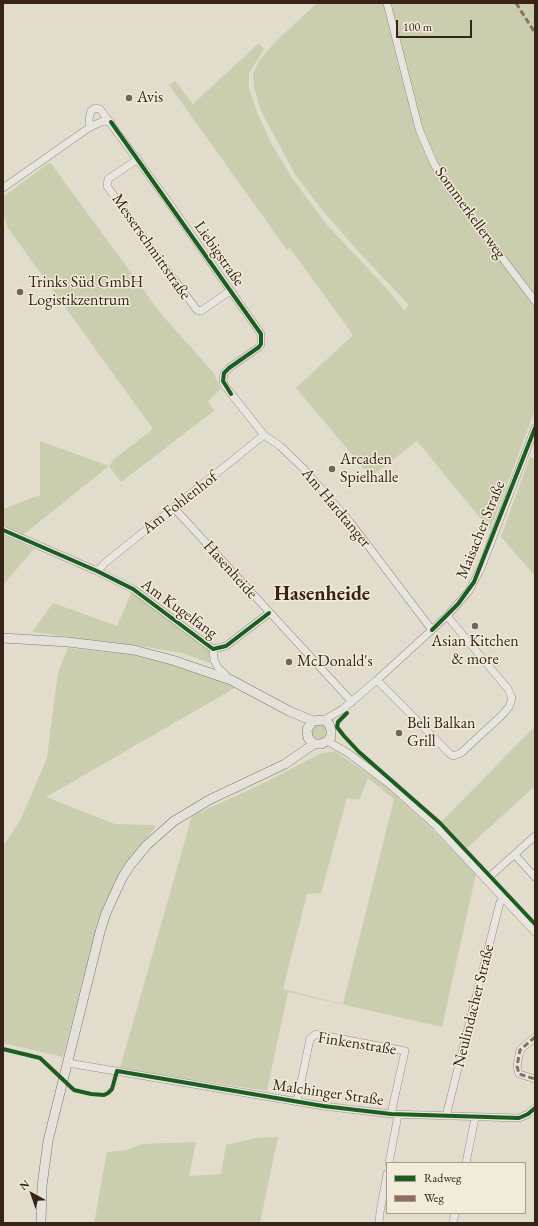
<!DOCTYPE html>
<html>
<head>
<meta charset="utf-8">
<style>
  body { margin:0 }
  #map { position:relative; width:538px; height:1226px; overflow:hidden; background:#e2dccd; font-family:"EB Garamond",serif }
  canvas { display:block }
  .frame { position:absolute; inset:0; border:4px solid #382417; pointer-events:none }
  .legend { position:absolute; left:386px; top:1162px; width:140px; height:52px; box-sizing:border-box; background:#f1ebd9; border:1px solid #a79b8b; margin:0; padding:5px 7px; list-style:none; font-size:12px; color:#382417 }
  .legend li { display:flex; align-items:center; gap:8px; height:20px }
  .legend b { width:20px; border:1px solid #a79b8b }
  .north { position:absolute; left:12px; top:1174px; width:40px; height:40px; -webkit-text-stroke:3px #f1ebd9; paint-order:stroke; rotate:320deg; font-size:11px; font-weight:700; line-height:16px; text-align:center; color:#382417 }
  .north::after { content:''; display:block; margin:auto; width:14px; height:18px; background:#382417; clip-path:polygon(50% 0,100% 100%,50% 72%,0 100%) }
  .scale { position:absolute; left:396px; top:20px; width:76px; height:18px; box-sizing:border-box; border:2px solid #382417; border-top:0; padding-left:5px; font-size:12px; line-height:14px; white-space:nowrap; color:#382417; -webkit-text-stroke:3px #f1ebd9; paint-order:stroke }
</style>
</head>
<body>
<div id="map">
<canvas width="538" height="1226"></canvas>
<div class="frame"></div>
<ul class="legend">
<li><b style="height:5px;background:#1b5e20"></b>Radweg</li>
<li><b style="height:5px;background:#8d6e63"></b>Weg</li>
</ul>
<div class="north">N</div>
<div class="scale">100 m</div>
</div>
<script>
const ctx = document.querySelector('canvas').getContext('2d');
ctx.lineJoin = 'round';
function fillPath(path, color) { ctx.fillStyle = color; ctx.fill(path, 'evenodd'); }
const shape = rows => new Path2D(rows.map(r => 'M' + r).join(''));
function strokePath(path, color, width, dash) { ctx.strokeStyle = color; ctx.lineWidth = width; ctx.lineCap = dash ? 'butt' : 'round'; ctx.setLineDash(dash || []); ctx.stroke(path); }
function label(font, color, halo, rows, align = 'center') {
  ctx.font = font + ' "EB Garamond",serif'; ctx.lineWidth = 3; ctx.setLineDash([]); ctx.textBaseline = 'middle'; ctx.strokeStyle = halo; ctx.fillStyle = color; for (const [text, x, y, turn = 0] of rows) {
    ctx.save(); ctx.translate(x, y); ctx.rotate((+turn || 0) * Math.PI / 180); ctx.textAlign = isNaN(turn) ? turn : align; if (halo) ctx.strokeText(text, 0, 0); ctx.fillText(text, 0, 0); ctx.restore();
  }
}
const green = shape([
  [317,3,535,3,535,410,490,530,417,441,371,477,296,388,353,335,290,248,287,250,169,85,175,81,193,104,259,43,264,49,249,73,249,88,257,112,271,143,292,178,327,225,388,290,404,310,409,305,357,250,323,211,296,176,261,111,254,88,253,74,259,61,276,41],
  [50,162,162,315,213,372,221,389,208,401,214,411,121,482,109,466,23,535,3,525,3,509,40,495,40,441,109,466,114,459,153,429,8,228,3,212,3,197],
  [530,456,535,460,535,576,501,537],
  [3,535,34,549,3,585],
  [132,591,210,650,210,663,182,653,134,645,32,632,53,603,117,626],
  [68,648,133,655,178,666,222,680,235,688,46,797,115,824,154,825,155,828,134,853,119,875,98,920,63,1057,3,1043,3,846,20,821,47,758,58,672],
  [318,722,326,726,327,735,323,740,314,740,309,730],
  [535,726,535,786,467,848,441,822],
  [335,751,384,785,434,831,476,874,442,1027,288,992,267,1091,120,1068,192,816,268,781,319,754],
  [368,778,394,799,343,1004,283,989,307,894,321,893,347,798,359,800],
  [278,1137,260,1223,94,1223,107,1152,126,1150,142,1144,196,1142,189,1176,221,1174,226,1145,256,1138]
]);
const minor = shape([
  [387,3,419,129,434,164,452,192,535,301],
  [90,127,89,119,91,111,95,108,100,109,167,200,261,334,261,344,259,347,229,368,224,373,223,381,225,386,264,435,280,446,304,469,350,522,432,630],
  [138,159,108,179,107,186,158,258,197,310,201,311,230,291],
  [3,188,90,127,103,121,111,122],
  [174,508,352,702],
  [3,530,97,571,133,589,213,649,226,646,269,613],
  [97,571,106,562,264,435],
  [213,649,214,660,219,669,231,680],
  [377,680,449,753,453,756,461,753,501,716,509,707,512,698,508,689,447,616],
  [324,720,343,709,377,680,447,616,469,591,481,568,535,428],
  [327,741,348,753,388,783,436,826,535,932],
  [515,855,535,877],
  [487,879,535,836],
  [535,1037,520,1050,517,1066,519,1074,535,1079],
  [68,1063,323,1106,391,1114,519,1118,528,1114,535,1108],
  [297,1101,310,1039,316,1034,405,1051,391,1114],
  [446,1116,500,902,503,898],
  [389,1163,398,1115],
  [466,1163,475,1118],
  [379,1223,380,1212,387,1174],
  [453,1223,455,1213]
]);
const major = shape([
  [3,638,68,642,134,650,172,660,231,680,289,711,313,721],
  [41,1223,42,1186,48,1141,100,932,106,913,122,878,131,864,147,845,174,821,209,800,285,764,314,744,321,744,327,741,331,737,331,730,329,724,324,720,313,721,307,729,308,738,314,744]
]);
const quiet = shape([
  [516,3,535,33],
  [535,1037,520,1050,517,1066,519,1074,535,1079]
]);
const cycleway = shape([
  [111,122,261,334,261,344,259,347,229,368,224,373,223,381,231,394],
  [3,530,97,571,133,589,213,649,226,646,269,613],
  [432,630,458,604,474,582,535,428],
  [347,713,338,722,337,727,344,736,359,752,440,823,535,924],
  [3,1049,40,1058,74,1090,91,1094,104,1095,108,1093,112,1089,117,1071,323,1106,391,1114,519,1118,528,1114,535,1108]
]);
const markers = [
  [129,98,4,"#746457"],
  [20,292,4,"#746457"],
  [332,469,4,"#746457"],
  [475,626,4,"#746457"],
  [289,662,4,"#746457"],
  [399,733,4,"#746457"]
];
const poiNames = [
  ["Avis",137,98],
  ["Trinks Süd GmbH",28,283],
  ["Logistikzentrum",28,301],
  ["Arcaden",340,460],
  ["Spielhalle",340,478],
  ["Asian Kitchen",475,642,"center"],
  ["& more",475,660,"center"],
  ["McDonald's",297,662],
  ["Beli Balkan",407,724],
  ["Grill",407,742]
];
const streetNames = [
  ["Sommerkellerweg",470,213,54],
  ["Messerschmittstraße",151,247,55],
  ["Liebigstraße",219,254,55],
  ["Am Fohlenhof",180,503,-38],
  ["Am Hardtanger",336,508,50],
  ["Maisacher Straße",481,530,-68],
  ["Hasenheide",230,570,48],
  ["Am Kugelfang",179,609,36],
  ["Neulindacher Straße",474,1006,-76],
  ["Finkenstraße",357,1044,9],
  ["Malchinger Straße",328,1093,8]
];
const districtNames = [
  ["Hasenheide",322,595]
];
fillPath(green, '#cbceae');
strokePath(minor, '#979187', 8);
strokePath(major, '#7e786f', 10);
strokePath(minor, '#e8e5de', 7);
strokePath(major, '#e5e1d8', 9);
strokePath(quiet, '#8d6e63', 3, [6, 3]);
strokePath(cycleway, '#1b5e20', 4);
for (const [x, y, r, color] of markers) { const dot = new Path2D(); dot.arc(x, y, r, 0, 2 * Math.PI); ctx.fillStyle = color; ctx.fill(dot); strokePath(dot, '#f1ebd9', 1.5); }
label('16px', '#382417', '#f1ebd9', poiNames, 'left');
label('16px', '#382417', '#f1ebd9', streetNames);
label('bold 20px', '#382417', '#f1ebd9', districtNames);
</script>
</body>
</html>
